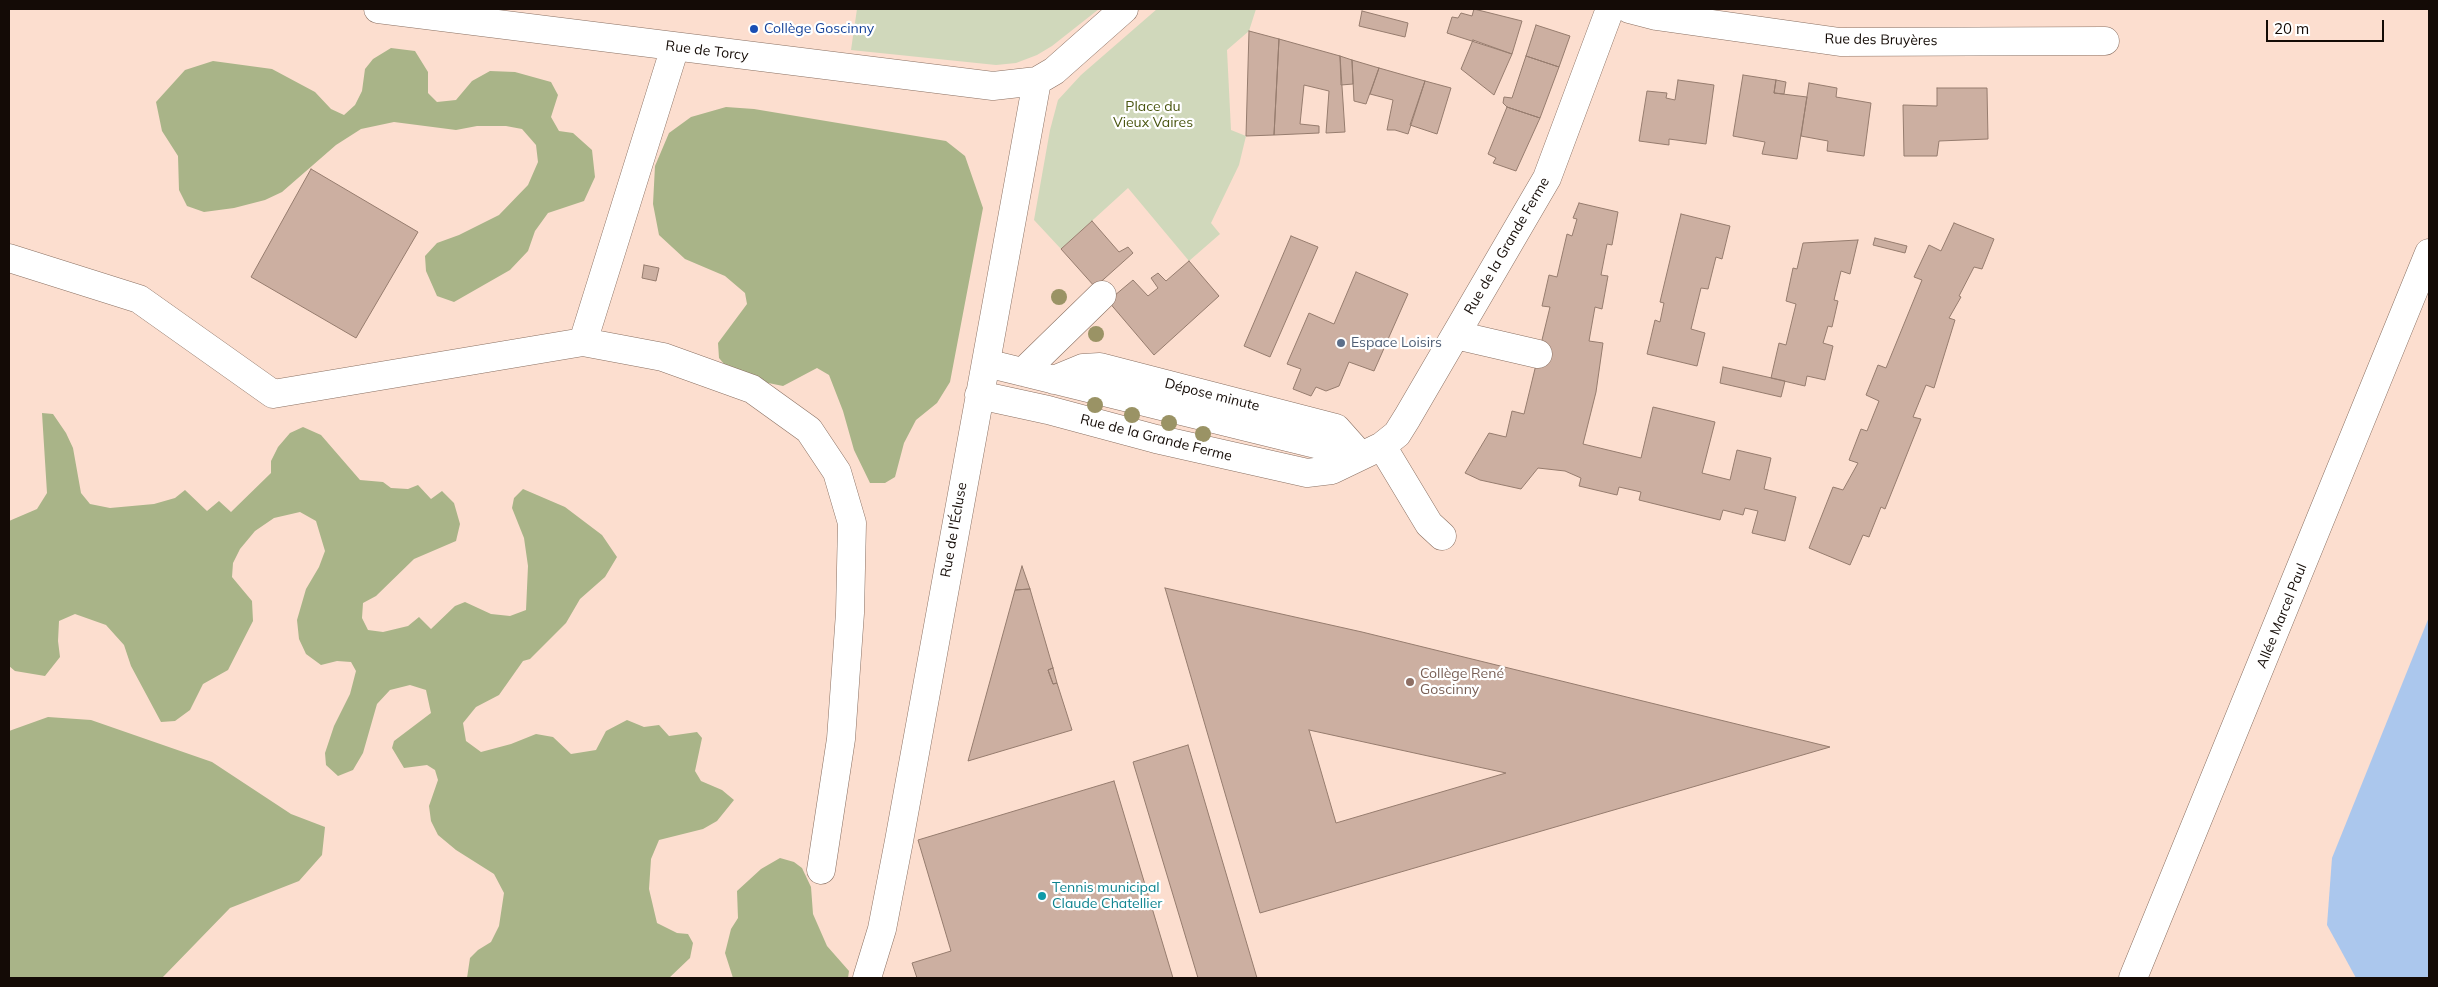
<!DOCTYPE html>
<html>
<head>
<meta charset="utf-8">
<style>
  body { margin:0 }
  #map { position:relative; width:2438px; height:987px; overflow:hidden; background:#fcdecf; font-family:Mulish,sans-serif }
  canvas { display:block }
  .frame { position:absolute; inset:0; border:10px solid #140b06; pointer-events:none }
  .scale { position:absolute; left:2266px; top:20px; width:118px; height:22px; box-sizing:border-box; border:2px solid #140b06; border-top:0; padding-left:6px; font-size:15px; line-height:18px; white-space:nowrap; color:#140b06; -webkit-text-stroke:4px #fff; paint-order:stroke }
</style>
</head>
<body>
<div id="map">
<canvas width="2438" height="987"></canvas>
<div class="frame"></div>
<div class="scale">20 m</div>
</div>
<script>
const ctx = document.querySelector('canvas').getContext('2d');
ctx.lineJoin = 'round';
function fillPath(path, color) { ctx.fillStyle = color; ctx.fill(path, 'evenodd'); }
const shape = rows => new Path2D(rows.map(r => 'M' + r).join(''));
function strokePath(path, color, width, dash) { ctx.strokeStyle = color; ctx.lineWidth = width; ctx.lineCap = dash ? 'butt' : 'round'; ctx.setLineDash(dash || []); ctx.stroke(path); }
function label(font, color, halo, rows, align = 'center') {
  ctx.font = font + ' Mulish,sans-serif'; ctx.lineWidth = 4.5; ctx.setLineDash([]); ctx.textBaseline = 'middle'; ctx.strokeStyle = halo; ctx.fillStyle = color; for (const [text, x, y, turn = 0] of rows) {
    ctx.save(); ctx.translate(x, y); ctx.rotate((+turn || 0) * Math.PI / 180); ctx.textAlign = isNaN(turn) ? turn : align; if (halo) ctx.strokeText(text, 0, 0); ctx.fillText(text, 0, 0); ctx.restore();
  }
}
const green = shape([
  [857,9,1099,9,1052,46,1037,55,1016,63,996,65,851,50],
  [1157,9,1256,9,1249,31,1227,50,1231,130,1246,136,1239,165,1211,223,1220,234,1189,261,1128,188,1061,249,1034,220,1050,130,1058,100,1081,75]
]);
const forest = shape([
  [391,48,415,51,428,72,428,93,437,102,456,100,472,81,490,71,515,72,551,82,558,95,551,117,559,131,573,133,592,150,595,177,584,201,548,213,535,231,528,251,510,270,454,302,437,296,426,271,425,256,437,243,459,235,499,215,528,185,538,162,536,145,522,129,506,126,477,126,456,130,394,122,361,129,336,145,282,192,265,200,234,208,204,212,187,206,179,190,178,156,162,131,156,102,185,70,213,61,272,69,315,92,331,109,344,115,355,105,362,91,365,69,373,59],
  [726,107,754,109,946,141,965,156,983,208,950,382,937,403,916,420,904,443,895,477,885,483,870,483,854,450,843,411,829,375,817,368,783,386,734,376,719,358,718,343,747,304,745,293,725,276,685,259,659,235,653,204,655,166,669,133,691,117],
  [42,413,53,414,66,433,73,448,81,493,90,504,110,508,154,504,175,498,185,490,207,511,219,501,231,512,271,473,271,461,278,447,290,433,303,427,321,435,360,480,383,482,391,488,408,489,418,485,431,499,442,491,454,503,460,524,456,541,414,559,376,596,363,603,362,618,368,630,383,632,408,626,419,617,431,629,455,606,465,602,491,614,510,616,526,610,528,566,524,538,512,508,514,498,523,489,565,507,602,535,617,557,605,577,580,599,566,623,530,659,523,661,499,695,476,707,463,723,466,741,481,752,511,744,536,734,553,737,571,754,596,750,606,731,627,720,644,727,659,725,669,736,697,732,702,738,695,771,701,781,722,790,734,800,717,821,703,829,659,840,651,859,649,889,657,923,677,933,688,934,693,943,690,958,669,978,467,978,470,958,478,950,491,942,499,926,504,893,494,874,456,850,438,835,431,821,429,806,438,780,435,770,427,765,404,768,392,748,394,741,431,713,426,690,410,685,390,690,377,704,363,753,353,770,338,776,326,765,325,753,334,726,350,694,356,671,351,662,337,661,321,665,306,654,299,639,297,620,306,589,319,567,325,551,316,521,300,512,274,518,255,531,240,549,233,563,232,577,252,601,253,621,228,670,203,684,190,710,175,721,161,722,131,666,124,645,106,625,75,614,59,621,58,641,60,657,45,676,15,671,9,666,9,521,37,509,47,493],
  [48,717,91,720,212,762,291,814,325,827,322,855,299,881,230,908,162,978,9,978,9,731],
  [780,858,794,862,802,868,811,887,813,914,827,946,849,971,848,978,733,978,725,953,731,929,738,918,737,891,761,869]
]);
const water = shape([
  [2429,617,2429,978,2356,978,2327,925,2332,858]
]);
const building = shape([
  [1474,9,1522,21,1512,54,1447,33,1452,17,1458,18,1461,13,1472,16,1474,9],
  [1362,11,1408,23,1405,37,1359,26,1362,11],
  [1536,25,1570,36,1559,67,1526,56,1536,25],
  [1249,31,1279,39,1274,135,1246,136,1249,31],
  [1279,39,1340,56,1345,132,1326,133,1329,91,1304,85,1300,124,1319,126,1319,133,1274,135,1279,39],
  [1473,40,1512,54,1494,95,1461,69,1473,40],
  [1340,56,1352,60,1353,84,1341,85,1340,56],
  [1526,56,1559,67,1540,118,1507,107,1503,103,1504,97,1512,98,1526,56],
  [1352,60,1379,68,1366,104,1354,101,1352,60],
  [1379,68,1425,81,1408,134,1395,130,1387,130,1393,100,1370,94,1379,68],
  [1743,75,1776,80,1774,93,1807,97,1797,159,1762,154,1765,142,1733,136,1743,75],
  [1678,80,1714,85,1706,144,1669,139,1669,145,1639,141,1647,91,1667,93,1666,98,1675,100,1678,80],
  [1776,80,1786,82,1784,94,1774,93,1776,80],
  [1425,81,1451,88,1437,134,1410,125,1425,81],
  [1809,83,1837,88,1836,97,1871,103,1864,156,1827,151,1828,141,1801,136,1809,83],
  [1937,88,1987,88,1988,139,1939,141,1937,156,1904,156,1903,105,1937,106,1937,88],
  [1507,107,1540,118,1516,171,1493,163,1496,158,1488,154,1507,107],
  [311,169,418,232,356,338,251,277,311,169],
  [1579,203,1618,212,1612,245,1607,244,1601,275,1608,276,1602,309,1595,307,1589,341,1603,343,1596,392,1583,444,1641,458,1653,407,1715,422,1702,473,1730,480,1737,450,1771,458,1764,489,1796,497,1785,541,1752,533,1758,511,1745,508,1743,515,1723,510,1720,520,1639,500,1641,492,1619,487,1617,495,1579,486,1581,478,1565,471,1538,468,1521,489,1480,480,1465,473,1489,433,1506,437,1512,411,1524,414,1550,307,1542,306,1549,275,1557,277,1567,234,1572,236,1577,219,1573,218,1579,203],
  [1681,214,1730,226,1722,259,1716,257,1708,289,1701,288,1691,329,1705,333,1697,366,1647,354,1655,320,1660,322,1664,303,1660,302,1681,214],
  [1092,221,1119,252,1128,247,1133,253,1095,287,1061,249,1092,221],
  [1954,223,1994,239,1982,269,1974,267,1959,296,1961,297,1949,318,1955,320,1934,388,1926,385,1913,417,1921,419,1885,509,1881,507,1869,537,1863,535,1850,565,1809,548,1833,487,1843,490,1858,463,1849,460,1861,429,1867,431,1879,401,1866,395,1878,365,1886,368,1922,280,1914,277,1929,245,1941,251,1954,223],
  [1291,236,1318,247,1270,357,1244,346,1291,236],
  [1875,238,1907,246,1905,253,1873,245,1875,238],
  [1858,240,1850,274,1841,271,1834,300,1838,301,1832,327,1828,326,1823,343,1833,346,1825,380,1807,376,1805,386,1771,378,1779,343,1786,345,1796,304,1786,301,1793,268,1797,269,1803,243,1858,240],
  [1189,261,1219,296,1154,355,1108,301,1133,280,1148,296,1158,288,1151,278,1158,273,1166,281,1189,261],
  [644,265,659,268,656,281,642,278,644,265],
  [1356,272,1408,294,1374,371,1349,362,1339,386,1326,391,1316,387,1311,396,1293,389,1301,369,1287,364,1309,313,1334,324,1356,272],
  [1723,367,1785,381,1781,397,1720,383,1723,367],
  [1022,566,1030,589,1015,590,1022,566],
  [1165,588,1362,632,1830,747,1260,913,1165,588],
  [1309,730,1506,773,1336,823,1309,730],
  [1030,589,1053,668,1048,670,1053,684,1057,683,1072,730,968,761,1015,590,1030,589],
  [1053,668,1057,683,1053,684,1048,670,1053,668],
  [1188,745,1257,978,1198,978,1133,762,1188,745],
  [1114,781,1173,978,917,978,912,963,951,951,918,840,1114,781]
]);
const minor = shape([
  [378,9,993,86,1037,81,1054,71,1124,9],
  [1629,9,1656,16,1840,42,2105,41],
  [9,258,139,299,273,394,583,342,675,47],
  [1456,335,1538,354],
  [583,342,663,357,752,389,809,430,837,472,852,523,850,613,841,739,821,870],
  [986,363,1360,455],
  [1023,372,1102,295],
  [1054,380,1083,368,1100,367,1336,428,1360,455],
  [979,395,1048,410,1156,439,1307,473,1332,470,1382,446,1397,434,1407,418,1547,178,1610,9],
  [1382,446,1429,524,1442,536],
  [867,978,882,929,899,841,1037,81],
  [2133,978,2429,253]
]);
const trees = [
  [1059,297],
  [1096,334],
  [1095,405],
  [1132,415],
  [1169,423],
  [1203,434]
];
const markers = [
  [754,29,5,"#1a4fb4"],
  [1341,343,5,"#5c6f8a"],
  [1410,682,5,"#8d6e63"],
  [1042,896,5,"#0f9aa8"]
];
const transitNames = [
  ["Collège Goscinny",764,29]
];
const streetNames = [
  ["Rue des Bruyères",1881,40,1],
  ["Rue de Torcy",707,51,7],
  ["Rue de la Grande Ferme",1507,246,-60],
  ["Dépose minute",1212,395,14],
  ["Rue de la Grande Ferme",1156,438,14],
  ["Rue de l'Écluse",954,530,-80],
  ["Allée Marcel Paul",2282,616,-68]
];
const parkNames = [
  ["Place du",1153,107],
  ["Vieux Vaires",1153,123]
];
const serviceNames = [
  ["Espace Loisirs",1351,343]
];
const educationNames = [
  ["Collège René",1420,674],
  ["Goscinny",1420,690]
];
const cultureNames = [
  ["Tennis municipal",1052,888],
  ["Claude Chatellier",1052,904]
];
fillPath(green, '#d0d8bb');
fillPath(forest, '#a9b488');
fillPath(water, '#abc7ed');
fillPath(building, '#ccafa1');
strokePath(building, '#967c6e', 1);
strokePath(minor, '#8a7062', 29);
strokePath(minor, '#fff', 28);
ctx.fillStyle = '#9a9365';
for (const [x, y] of trees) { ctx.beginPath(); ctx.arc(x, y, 8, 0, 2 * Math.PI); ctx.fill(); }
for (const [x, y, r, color] of markers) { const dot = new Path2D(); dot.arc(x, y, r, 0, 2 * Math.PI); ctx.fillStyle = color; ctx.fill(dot); strokePath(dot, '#fff', 2); }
label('14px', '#164399', '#fff', transitNames, 'left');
label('14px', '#140b06', '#fff', streetNames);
label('14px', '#49550f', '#fff', parkNames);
label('14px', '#4e5e75', '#fff', serviceNames, 'left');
label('14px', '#785e54', '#fff', educationNames, 'left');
label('14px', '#0d838f', '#fff', cultureNames, 'left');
</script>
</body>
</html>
